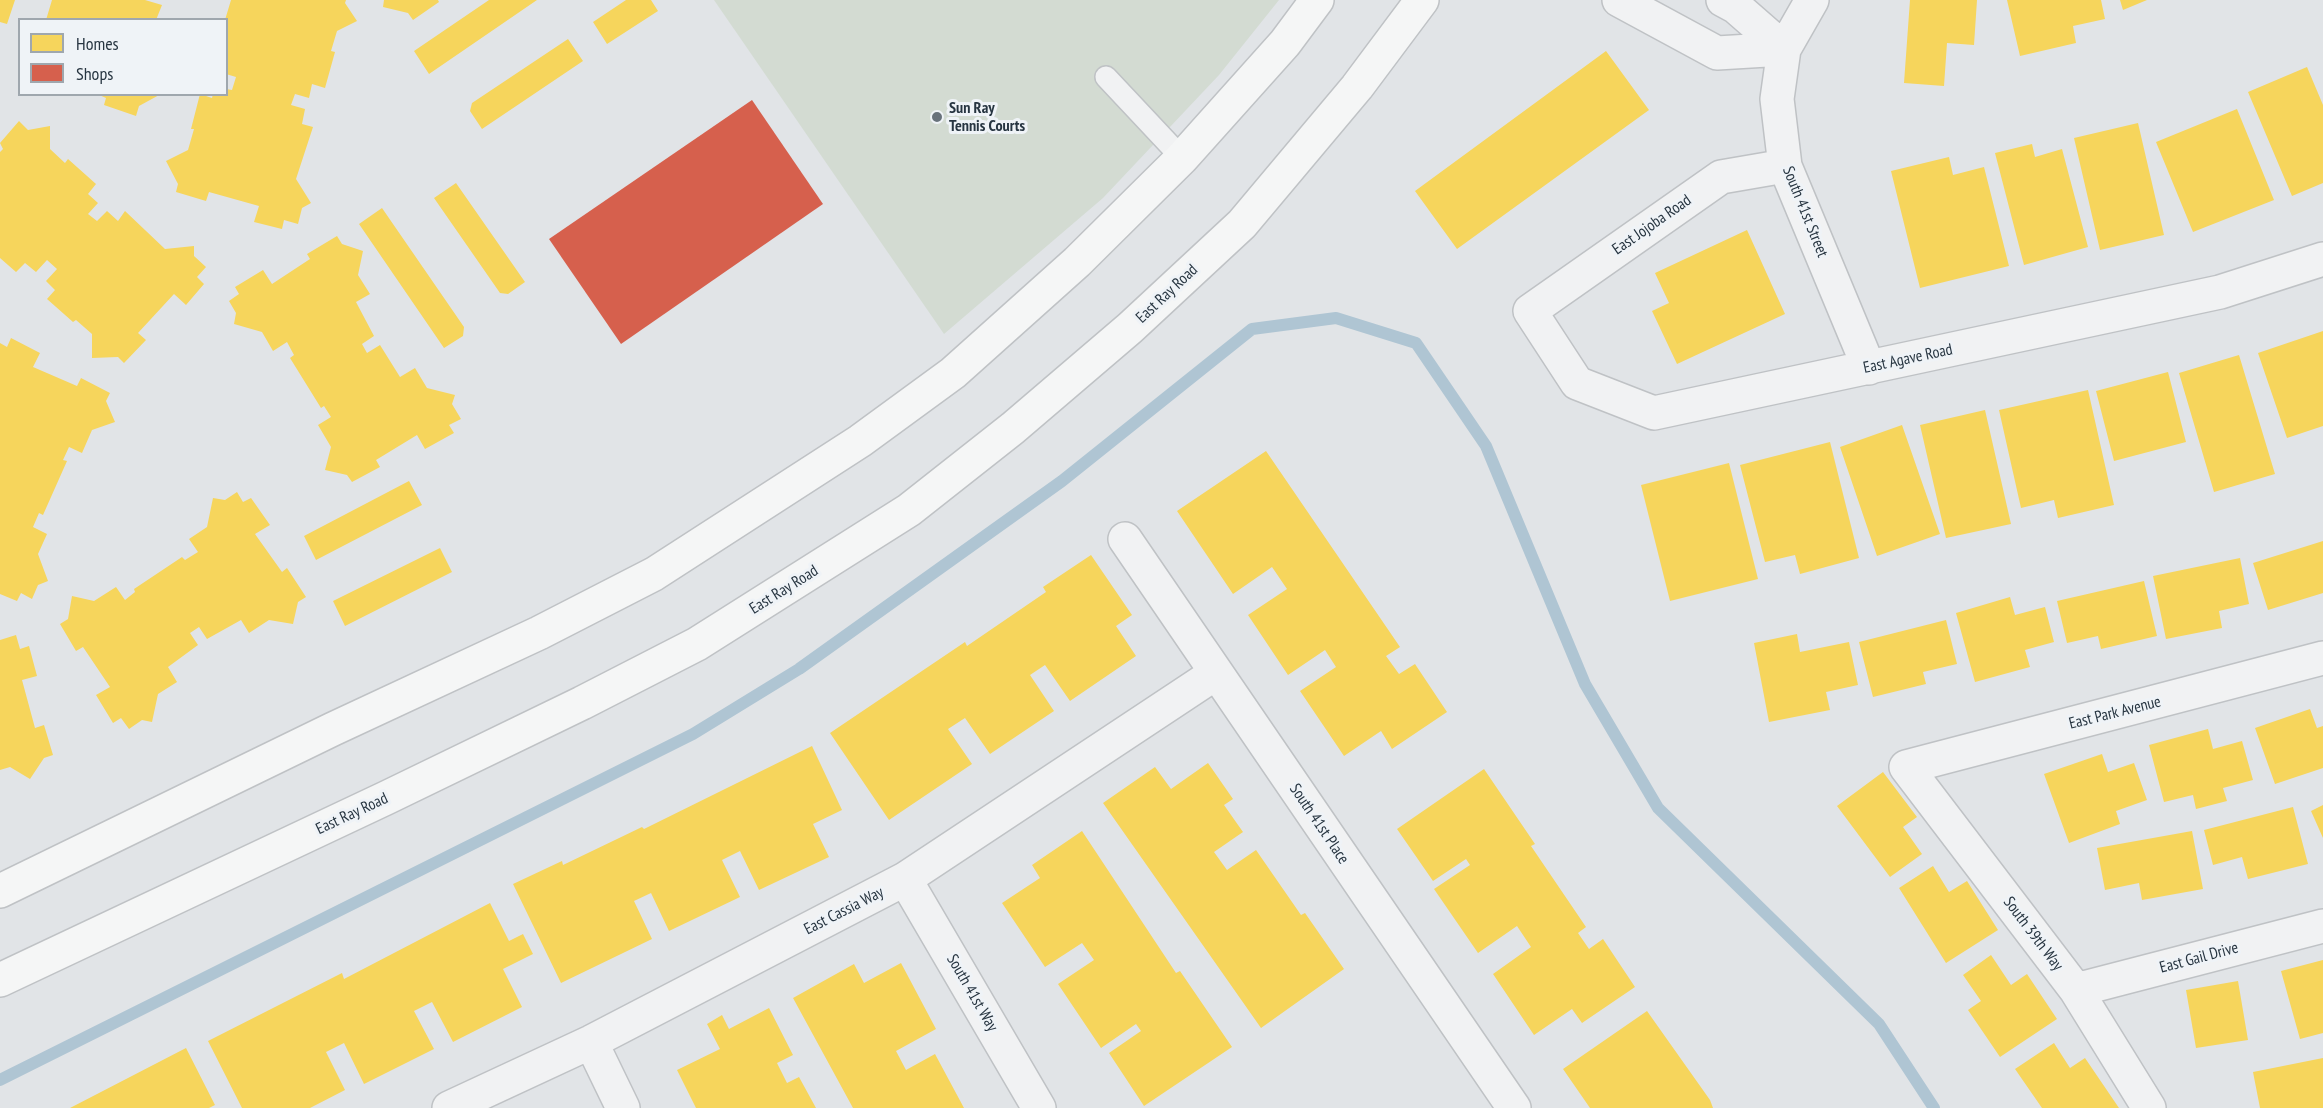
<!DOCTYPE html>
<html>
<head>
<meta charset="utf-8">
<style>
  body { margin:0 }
  #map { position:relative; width:2323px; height:1108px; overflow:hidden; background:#e1e4e7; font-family:"PT Sans Narrow",sans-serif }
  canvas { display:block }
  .legend { position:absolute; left:18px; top:18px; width:210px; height:78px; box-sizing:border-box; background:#eff3f7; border:2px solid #9fa7ae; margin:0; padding:8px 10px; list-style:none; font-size:18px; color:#273541 }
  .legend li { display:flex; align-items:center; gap:12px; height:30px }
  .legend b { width:30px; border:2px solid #9fa7ae }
</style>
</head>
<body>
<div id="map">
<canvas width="2323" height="1108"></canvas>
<ul class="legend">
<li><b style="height:16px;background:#f6d55c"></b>Homes</li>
<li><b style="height:16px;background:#d6604d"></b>Shops</li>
</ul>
</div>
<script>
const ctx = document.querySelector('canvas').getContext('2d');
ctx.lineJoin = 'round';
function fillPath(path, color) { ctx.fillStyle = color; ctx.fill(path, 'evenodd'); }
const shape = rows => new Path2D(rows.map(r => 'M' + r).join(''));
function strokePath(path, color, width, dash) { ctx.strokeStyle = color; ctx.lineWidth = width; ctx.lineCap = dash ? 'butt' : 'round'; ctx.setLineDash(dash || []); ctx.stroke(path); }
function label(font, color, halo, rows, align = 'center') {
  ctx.font = font + ' "PT Sans Narrow",sans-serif'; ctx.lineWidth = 6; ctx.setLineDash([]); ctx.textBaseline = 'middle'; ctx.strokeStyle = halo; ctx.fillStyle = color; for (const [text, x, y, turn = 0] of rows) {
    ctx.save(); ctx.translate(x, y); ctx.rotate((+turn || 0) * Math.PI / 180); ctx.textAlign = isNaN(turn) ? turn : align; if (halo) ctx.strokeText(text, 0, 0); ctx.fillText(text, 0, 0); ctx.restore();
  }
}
const green = shape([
  [714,0,1279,0,1219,75,1103,198,944,334]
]);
const homes = shape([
  [0,0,15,0,7,24,0,22],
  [52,0,145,0,162,5,156,20,46,20],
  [231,0,346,0,345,3,357,21,337,31,331,51,335,52,325,88,312,84,309,98,295,94,291,105,305,109,302,124,313,127,296,179,311,203,302,208,298,224,284,220,282,229,254,222,259,206,209,192,206,201,176,192,178,184,166,161,188,150,194,129,191,129,200,94,212,98,213,94,226,94,226,89,232,90,236,77,226,74,225,20],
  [384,0,438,0,439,2,413,20,408,13,383,7],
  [489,0,537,0,429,74,414,51],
  [626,0,651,0,658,11,607,44,593,22],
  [1910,0,1977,0,1974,45,1947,43,1944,86,1904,83],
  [2007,0,2101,0,2105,19,2073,26,2076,43,2020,56],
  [2120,0,2147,0,2123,10],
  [568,39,583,61,482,129,470,111,472,103],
  [1606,51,1649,110,1457,249,1415,191],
  [2307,67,2323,105,2323,183,2292,196,2248,92],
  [97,94,161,94,139,106,136,116,104,105,106,98],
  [2237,109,2274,200,2193,232,2156,142],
  [19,121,28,130,50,126,50,149,65,163,68,159,96,184,88,194,98,203,88,214,97,221,107,211,118,221,125,211,165,249,194,246,194,256,206,267,197,277,204,284,186,305,174,294,138,333,146,340,124,363,118,357,92,358,92,334,76,320,73,322,47,299,55,290,46,281,57,269,47,260,36,272,25,263,16,272,0,258,0,152,3,149,0,143],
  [2138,123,2164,235,2100,250,2074,138],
  [2032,144,2035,157,2062,149,2088,247,2024,265,1995,153],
  [1949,157,1953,175,1984,167,2009,266,1920,288,1891,171],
  [456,183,525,282,508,294,500,293,434,198],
  [382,208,464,327,463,336,444,348,359,224],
  [1747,230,1785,314,1677,364,1652,311,1669,303,1655,273],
  [337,236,342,244,363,251,358,275,370,294,356,302,374,336,362,344,367,353,380,345,400,377,415,368,427,388,455,395,452,404,461,419,449,425,454,433,425,449,417,435,376,460,380,467,352,482,347,475,325,470,331,447,318,425,331,417,324,406,321,408,290,358,294,355,287,342,273,351,262,332,234,324,236,313,229,301,239,294,235,287,263,270,272,284,310,259,307,254],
  [2323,331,2323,426,2287,438,2258,353],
  [11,338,40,353,33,367,77,386,81,378,110,393,106,401,115,422,92,430,82,453,69,447,63,460,67,461,43,515,39,513,33,527,47,534,38,554,48,581,38,585,32,599,21,593,17,601,0,594,0,343,7,347],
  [2239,355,2275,474,2214,492,2179,373],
  [2168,372,2186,442,2114,461,2096,391],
  [2088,390,2114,505,2058,518,2054,500,2021,508,1999,410],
  [1985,410,2011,524,1946,538,1920,425],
  [1902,425,1940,534,1877,556,1840,447],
  [1830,442,1859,558,1800,574,1795,555,1765,562,1740,465],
  [1266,451,1400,647,1386,656,1399,674,1415,664,1447,712,1392,749,1381,731,1344,756,1300,691,1336,667,1325,650,1288,675,1248,615,1287,589,1272,567,1233,594,1177,511],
  [1729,463,1758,579,1670,601,1641,485],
  [409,481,422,505,316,560,304,536],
  [237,492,243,502,251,498,270,525,255,534,282,572,287,568,306,597,298,602,293,624,269,620,249,633,241,620,207,639,199,627,190,633,198,645,168,667,177,682,158,694,152,722,142,720,129,729,121,718,113,723,96,695,110,687,83,647,76,651,60,624,68,619,72,596,94,601,116,587,125,600,135,592,134,589,182,557,185,560,198,552,189,539,207,527,213,498,225,500],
  [2323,541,2323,593,2268,610,2253,563],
  [440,548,452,572,345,626,333,601],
  [1091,555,1132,615,1116,626,1136,656,1070,701,1045,665,1030,675,1054,711,990,754,965,718,948,729,972,764,889,820,830,733,965,642,967,646,1046,592,1043,587],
  [2240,558,2249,604,2219,611,2222,628,2166,639,2153,576],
  [2144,581,2157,636,2101,649,2098,636,2067,643,2057,601],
  [2010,597,2015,615,2045,607,2054,642,2025,650,2030,667,1975,682,1956,613],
  [1946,620,1957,664,1923,672,1926,684,1873,697,1859,642],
  [1797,634,1800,652,1849,642,1858,685,1826,692,1830,710,1769,722,1754,643],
  [16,635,20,649,29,646,37,676,22,680,35,728,44,725,53,755,44,758,30,779,10,767,0,770,0,640],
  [2310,709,2317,728,2323,726,2323,768,2275,784,2255,728],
  [2208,729,2213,749,2242,741,2253,780,2223,788,2227,801,2196,809,2193,795,2164,802,2149,745],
  [812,746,842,810,813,824,829,857,759,890,740,851,722,860,740,897,669,931,651,893,634,901,652,939,561,983,513,884,562,861,563,865,642,827,644,829],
  [2102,754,2108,772,2134,763,2147,800,2116,811,2120,824,2069,843,2044,774],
  [1208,763,1233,799,1224,805,1243,832,1214,852,1227,870,1256,850,1301,915,1305,913,1344,969,1261,1028,1103,803,1155,767,1171,789],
  [1484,769,1535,844,1531,846,1586,927,1578,933,1589,949,1603,939,1635,987,1582,1023,1572,1009,1534,1035,1493,974,1531,947,1517,926,1478,953,1434,889,1470,865,1466,859,1433,881,1397,829],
  [1883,772,1917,817,1903,827,1922,854,1890,877,1837,806],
  [2323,805,2323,838,2311,811],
  [2293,807,2308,864,2248,879,2242,857,2213,865,2204,830],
  [1082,831,1176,973,1180,971,1232,1047,1144,1106,1109,1053,1141,1031,1136,1024,1101,1048,1058,984,1094,960,1082,943,1045,967,1002,903,1040,878,1032,865],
  [2192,831,2203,889,2142,900,2139,883,2105,890,2097,848],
  [1933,866,1949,892,1967,881,1998,930,1946,963,1899,888],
  [490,903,509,941,523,934,533,954,503,969,522,1007,453,1042,432,1002,414,1011,434,1049,364,1084,344,1043,326,1052,345,1090,310,1108,242,1108,208,1041,342,973,344,979],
  [1991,955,2011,985,2027,974,2057,1019,2000,1057,1968,1010,1981,1001,1963,975],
  [2323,960,2323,1033,2300,1039,2281,971],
  [901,963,936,1029,896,1051,906,1070,935,1054,964,1108,853,1108,793,998,854,964,864,983],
  [2238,981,2248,1040,2196,1048,2186,990],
  [769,1008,793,1055,777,1063,787,1083,799,1077,816,1108,696,1108,677,1070,720,1049,707,1024,722,1015,729,1029],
  [1647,1011,1710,1100,1713,1108,1590,1108,1563,1069],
  [2054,1043,2070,1068,2085,1058,2119,1108,2042,1108,2015,1069],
  [186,1048,215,1105,209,1108,70,1108],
  [2323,1058,2323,1108,2260,1108,2253,1072]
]);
const shops = shape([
  [752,100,823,204,621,344,549,239]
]);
const stream = shape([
  [0,1080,693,734,799,669,1062,481,1252,329,1336,318,1416,343,1486,446,1585,684,1658,808,1879,1024,1934,1108]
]);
const lane = shape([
  [1106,77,1182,158]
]);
const street = shape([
  [1619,0,1717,53,1784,49],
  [1723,0,1736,7,1784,49],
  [1812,0,1784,49,1777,99,1785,166,1869,368],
  [1785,166,1721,177,1530,311,1577,383,1654,413,2220,292,2323,259],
  [1125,539,1514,1108],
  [905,879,1039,1108],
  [2076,990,2323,926],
  [591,1042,623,1108],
  [449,1108,591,1042,905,879,1216,673],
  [2149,1108,2076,990,1906,767,2323,658]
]);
const secondary = shape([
  [0,891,333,729,539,633,654,574,860,441,953,373,1077,262,1182,158,1285,43,1317,0],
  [0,980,386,798,582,703,697,644,909,510,1013,428,1130,328,1242,224,1357,87,1422,0]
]);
const markers = [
  [937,117,6,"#68727b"]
];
const poiNames = [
  ["Sun Ray",949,108],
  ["Tennis Courts",949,126]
];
const streetNames = [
  ["South 41st Street",1805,212,68],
  ["East Jojoba Road",1652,225,-35],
  ["East Ray Road",1167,294,-43],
  ["East Agave Road",1908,359,-12],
  ["East Ray Road",784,590,-32],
  ["East Park Avenue",2115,713,-14],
  ["East Ray Road",352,814,-25],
  ["South 41st Place",1319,824,56],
  ["East Cassia Way",844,911,-27],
  ["South 39th Way",2033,934,53],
  ["East Gail Drive",2199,958,-15],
  ["South 41st Way",972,993,60]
];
fillPath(green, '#d3dbd2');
fillPath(homes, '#f6d55c');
fillPath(shops, '#d6604d');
strokePath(stream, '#afc5d3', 12);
strokePath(lane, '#bfc2c5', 24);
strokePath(street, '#bfc2c5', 36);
strokePath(secondary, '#bfc2c5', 36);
strokePath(lane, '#f1f2f3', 21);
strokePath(street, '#f1f2f3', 33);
strokePath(secondary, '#f5f6f6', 33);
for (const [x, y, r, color] of markers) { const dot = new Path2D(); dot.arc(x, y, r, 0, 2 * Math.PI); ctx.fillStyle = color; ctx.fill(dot); strokePath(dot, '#eff3f7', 2); }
label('bold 16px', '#273541', '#eff3f7', poiNames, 'left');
label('16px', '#273541', '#eff3f7', streetNames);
</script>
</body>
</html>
